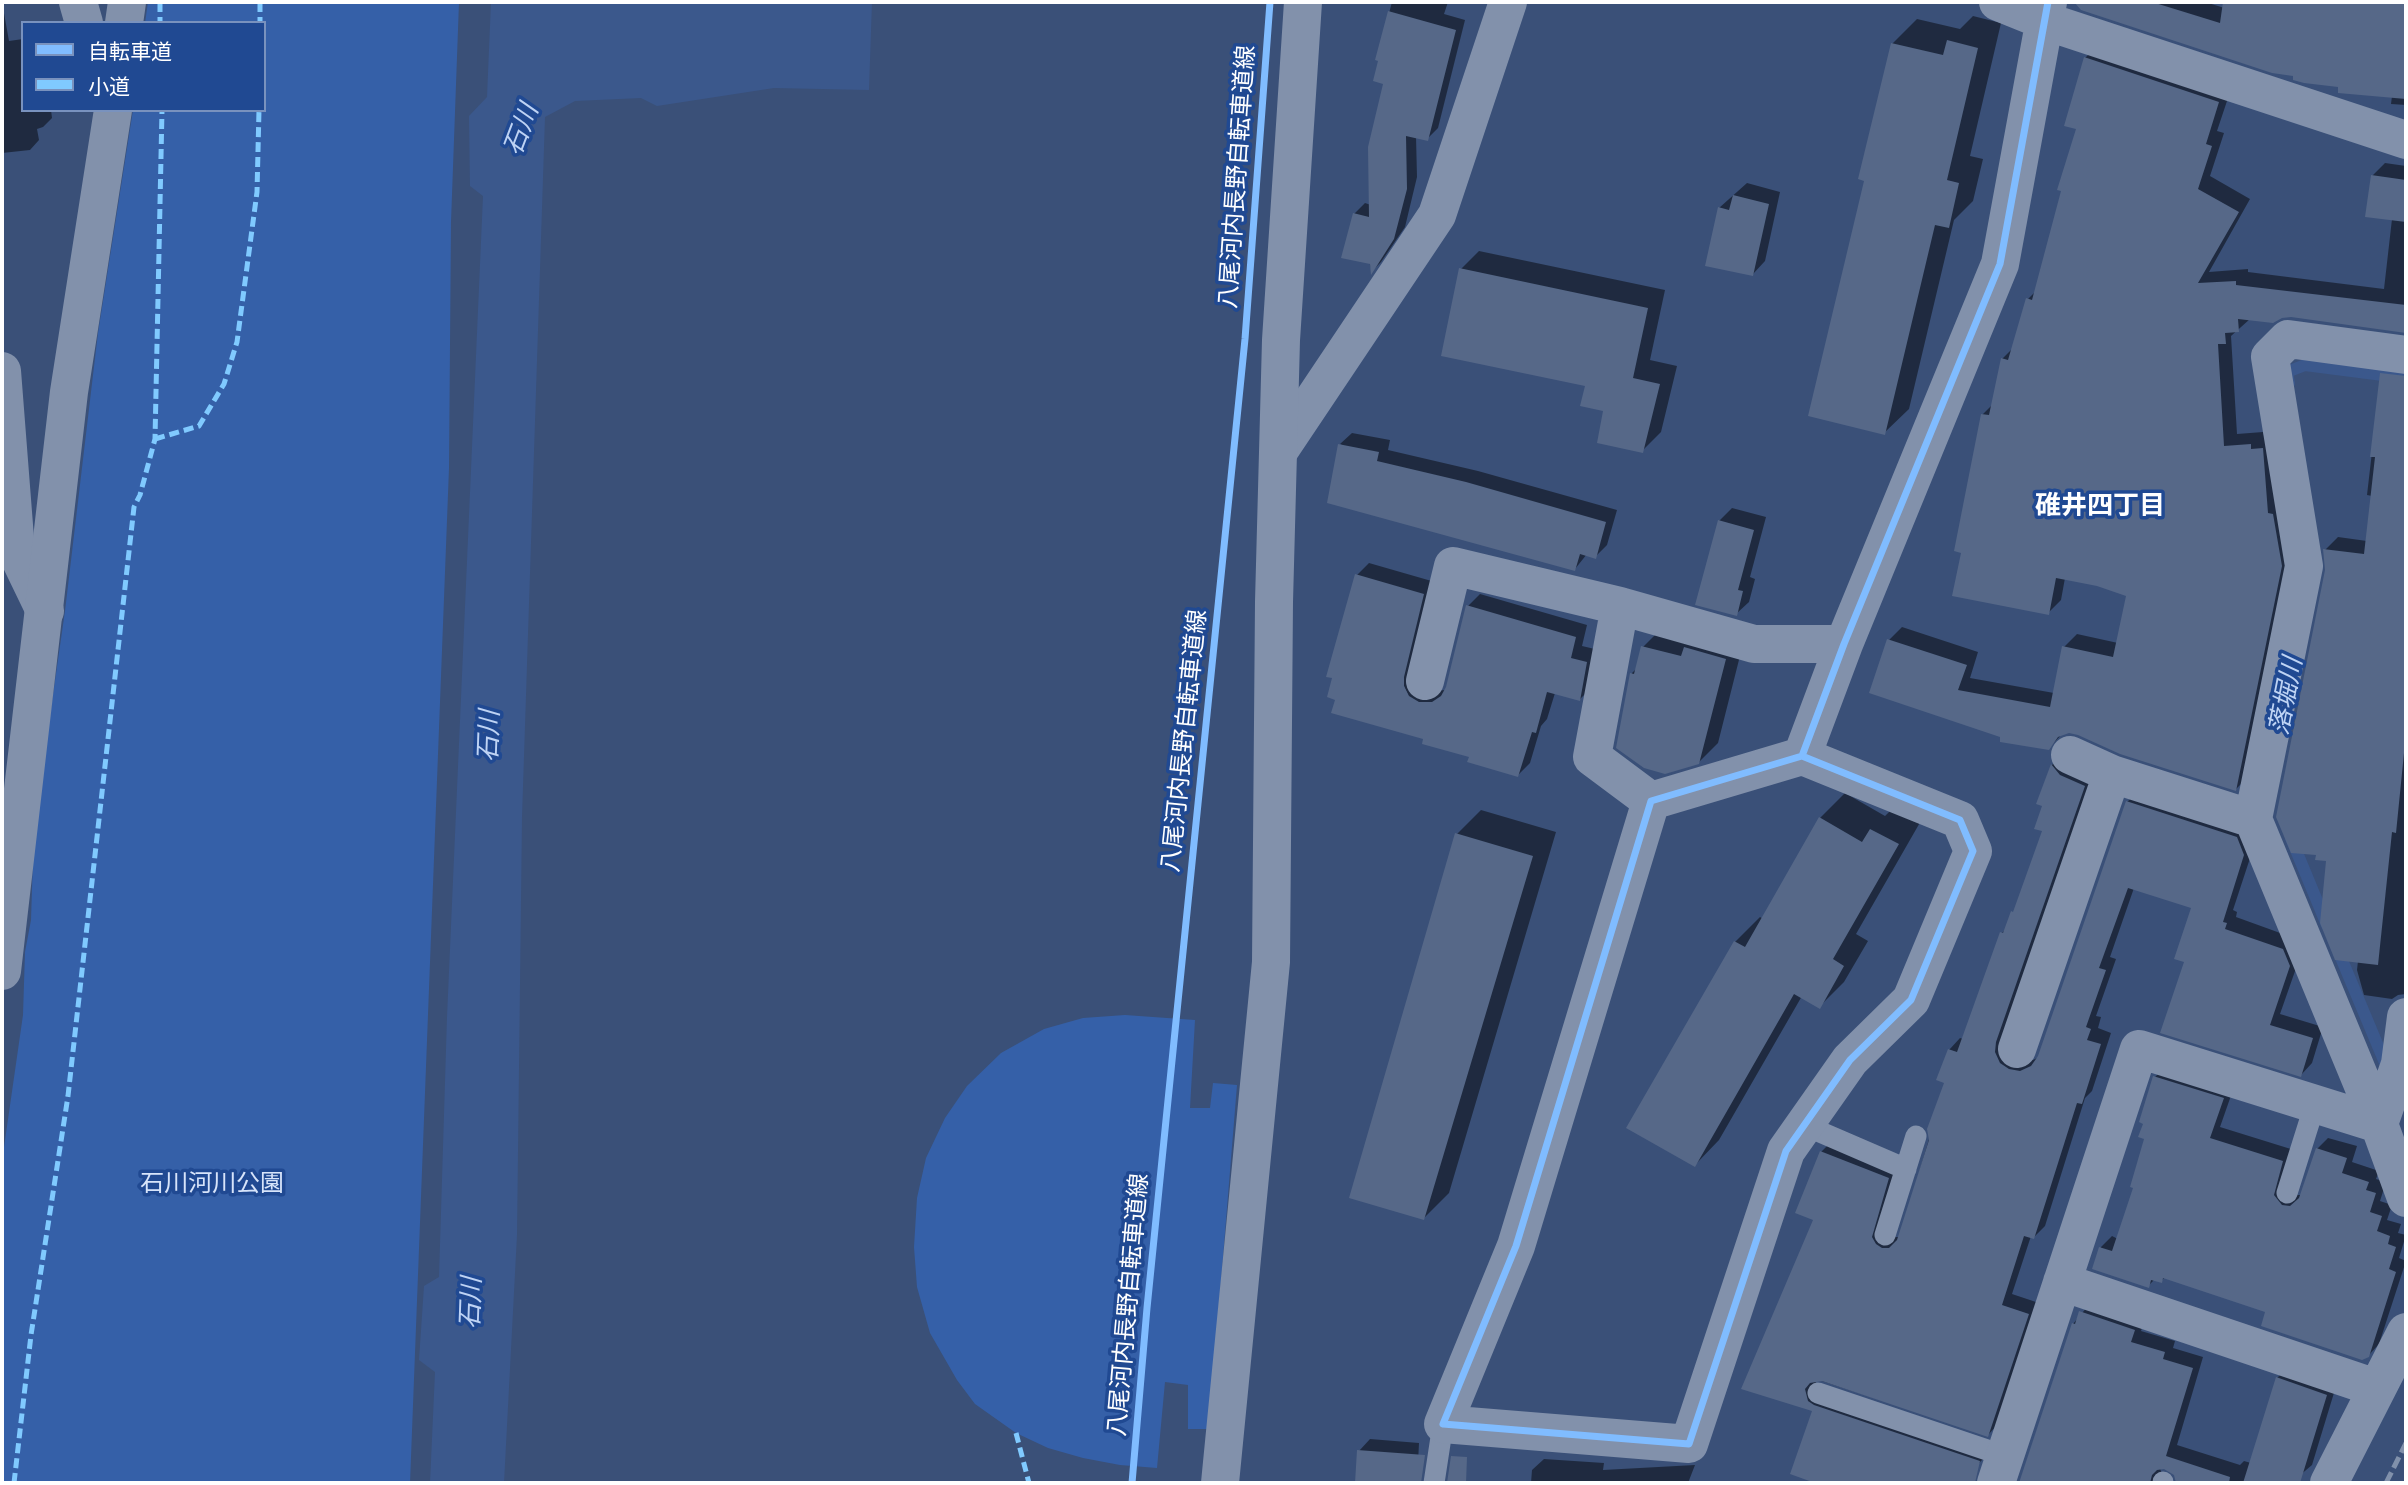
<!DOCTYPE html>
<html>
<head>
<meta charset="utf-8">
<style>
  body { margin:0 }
  #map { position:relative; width:2408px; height:1485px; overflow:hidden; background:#3a5078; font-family:"Fira Sans","Noto Sans JP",sans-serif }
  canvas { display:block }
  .frame { position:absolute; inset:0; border:4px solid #fff; pointer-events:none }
  .legend { position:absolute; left:21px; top:21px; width:245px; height:91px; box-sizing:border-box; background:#204992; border:2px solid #7992be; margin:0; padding:9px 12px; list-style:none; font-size:21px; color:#fff }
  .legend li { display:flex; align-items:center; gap:14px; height:35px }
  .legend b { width:35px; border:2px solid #7992be }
</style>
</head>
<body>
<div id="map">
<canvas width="2408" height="1485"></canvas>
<div class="frame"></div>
<ul class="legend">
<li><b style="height:9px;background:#80bcff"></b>自転車道</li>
<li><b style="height:9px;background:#80caff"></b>小道</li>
</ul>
</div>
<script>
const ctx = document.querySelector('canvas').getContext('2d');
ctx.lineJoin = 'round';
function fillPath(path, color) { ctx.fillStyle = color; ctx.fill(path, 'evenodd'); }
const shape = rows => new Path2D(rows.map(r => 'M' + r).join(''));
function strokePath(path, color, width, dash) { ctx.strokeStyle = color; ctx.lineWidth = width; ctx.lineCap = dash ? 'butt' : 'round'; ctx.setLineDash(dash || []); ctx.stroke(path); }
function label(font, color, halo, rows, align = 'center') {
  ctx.font = font + ' "Fira Sans","Noto Sans JP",sans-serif'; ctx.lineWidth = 7; ctx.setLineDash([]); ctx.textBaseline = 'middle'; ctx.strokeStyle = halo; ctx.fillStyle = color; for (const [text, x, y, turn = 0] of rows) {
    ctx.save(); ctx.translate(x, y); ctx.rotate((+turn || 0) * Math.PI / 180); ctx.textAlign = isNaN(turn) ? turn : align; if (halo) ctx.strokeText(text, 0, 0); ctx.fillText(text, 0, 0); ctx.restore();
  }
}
const green = shape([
  [148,2,459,2,451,222,449,468,410,1483,2,1483,2,1161,23,1015,25,952,31,920,34,827,65,611,98,333,133,110,264,110,264,23,145,23],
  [1125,1015,1195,1020,1190,1108,1210,1108,1213,1083,1237,1085,1209,1429,1188,1429,1188,1385,1165,1382,1157,1468,1120,1465,1083,1458,1048,1448,1016,1433,975,1404,957,1380,930,1333,917,1287,914,1247,917,1198,926,1158,945,1118,967,1086,1001,1053,1044,1029,1083,1018]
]);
const water = shape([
  [491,2,872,2,869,90,774,88,657,106,641,98,575,101,545,117,522,817,517,1235,504,1483,430,1483,435,1372,419,1360,424,1286,439,1277,447,1017,483,196,470,186,469,116,487,97]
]);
const shadow = shape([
  [2,2,9,41,23,39,23,110,51,110,52,118,43,127,37,129,39,140,30,150,2,153],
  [1392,2,1448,2,1444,14,1465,20,1438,128,1427,139,1416,136,1417,177,1405,227,1381,262,1372,271,1354,214,1365,203,1371,205,1385,82,1380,60,1377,59],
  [2082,2,2205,2,2231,10,2229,2,2406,2,2406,105,2391,104,2392,96,2295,75,2082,7],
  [1973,16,2001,23,1970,156,1983,159,1973,201,1954,220,1909,409,1884,433,1866,180,1892,44,1917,19,1960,29],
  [2098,45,2231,89,2217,131,2224,133,2210,176,2250,199,2209,272,2248,269,2248,272,2384,289,2392,219,2372,176,2385,163,2406,166,2406,331,2290,316,2250,319,2231,336,2237,434,2263,432,2294,552,2249,776,2236,789,2079,733,2068,731,2063,733,2049,748,2002,736,1889,640,1902,627,1978,652,1970,678,2054,693,2064,647,2077,634,2118,643,2128,595,2097,584,2065,578,2061,600,2048,613,1963,551,1982,415,1993,404,2002,359,2013,348,2028,299,2036,291,2078,128,2085,58],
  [1747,183,1780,192,1765,261,1753,274,1719,208],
  [1479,251,1665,290,1650,360,1677,366,1661,432,1642,451,1605,410,1587,384,1461,269],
  [2394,361,2406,362,2406,834,2404,854,2406,854,2406,994,2398,995,2392,999,2364,995,2357,970,2358,961,2328,860,2325,550,2338,537,2367,541,2372,496,2367,495,2381,374],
  [1352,433,1390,440,1388,450,1478,471,1617,510,1607,545,1595,557,1587,554,1575,569,1340,444],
  [1732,508,1766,517,1750,577,1755,579,1749,602,1736,614,1719,521],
  [1369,563,1435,582,1432,691,1446,690,1468,606,1480,594,1587,625,1582,646,1599,650,1592,687,1580,699,1555,693,1547,719,1541,726,1530,763,1517,776,1426,738,1357,575],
  [1662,628,1744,640,1718,743,1699,762,1618,747,1632,673,1638,667,1643,647],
  [2063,754,2095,774,2021,1059,2033,1060,2039,1057,2127,802,2139,791,2248,826,2255,843,2233,910,2237,912,2236,917,2294,938,2301,954,2280,1014,2323,1027,2312,1063,2301,1075,2186,961,2193,907,2134,888,2110,957,2116,959,2096,1016,2101,1017,2098,1028,2111,1033,2092,1091,2085,1098,2045,1226,2034,1237,2031,1236,2012,1294,2039,1303,1999,1423,1988,1435,1816,1379,1816,1385,1989,1453,1978,1464,1943,1453,1933,1483,1821,1483,1792,1473,1814,1409,1743,1388,1815,1219,1821,1152,1833,1140,1899,1166,1894,1237,1900,1237,1946,1082,1949,1050,1960,1038,1963,1039,2002,933,2007,928,2016,909,2044,830,2044,805,2038,803,2052,765],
  [1845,793,1885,816,1896,805,1922,819,1856,934,1868,941,1844,982,1820,1006,1802,996,1719,1140,1695,1165,1735,942,1760,917,1763,919,1820,818],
  [1481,810,1556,832,1449,1193,1424,1218,1457,834],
  [2166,1066,2234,1087,2220,1127,2294,1150,2294,1195,2302,1195,2317,1149,2328,1138,2357,1146,2352,1162,2379,1171,2376,1179,2386,1182,2380,1201,2392,1205,2387,1220,2401,1224,2398,1233,2406,1235,2399,1258,2406,1261,2379,1344,2368,1356,2267,1311,2165,1277,2161,1281,2155,1279,2148,1286,2095,1268,2101,1247,2112,1236,2118,1239,2135,1187,2147,1138,2155,1077],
  [2092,1301,2145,1318,2141,1331,2175,1341,2173,1348,2203,1357,2177,1445,2240,1465,2244,1461,2251,1463,2277,1378,2288,1367,2337,1383,2312,1465,2299,1476,2296,1483,2178,1483,2175,1474,2164,1467,2160,1468,2163,1479,2170,1483,2037,1483,2022,1479,2073,1324],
  [1370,1439,1419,1443,1417,1483,1356,1483,1359,1451],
  [1544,1459,1604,1463,1603,1470,1695,1465,1688,1483,1531,1483,1532,1470]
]);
const stream = shape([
  [2289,383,2287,372,2305,365,2406,378],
  [2291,838,2327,925],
  [2337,948,2388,1070]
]);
const building = shape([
  [2074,2,2152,2,2220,23,2223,2,2377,2,2406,4,2406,99,2338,93,2338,87,2304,83,2293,80,2293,76,2272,73,2081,10],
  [1388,11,1456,30,1428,141,1406,136,1407,189,1394,239,1371,275,1370,264,1341,258,1353,213,1369,217,1368,147,1383,84,1373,81,1378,61,1375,60],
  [1947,40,1978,48,1947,180,1959,183,1949,228,1935,225,1885,435,1808,416,1864,181,1858,179,1891,43,1943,55],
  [2084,57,2219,102,2206,144,2212,146,2198,189,2239,212,2198,283,2236,281,2236,285,2406,305,2406,333,2291,317,2282,318,2273,323,2238,319,2239,332,2225,333,2226,344,2218,344,2224,446,2251,444,2251,449,2263,448,2268,513,2273,514,2282,566,2236,791,2120,754,2078,735,2069,733,2058,737,2049,750,2000,742,2000,737,1869,693,1887,639,1967,665,1958,690,2050,707,2062,646,2113,657,2126,596,2097,586,2056,578,2049,615,1952,596,1961,553,1954,551,1981,414,1989,415,2001,358,2008,360,2026,298,2032,300,2061,191,2057,190,2076,129,2064,126],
  [2371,175,2406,180,2406,222,2365,217],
  [1733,195,1769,204,1753,276,1705,266,1718,207,1729,210],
  [1459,268,1648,308,1633,378,1660,384,1643,453,1597,443,1603,411,1580,406,1585,386,1441,356],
  [2380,373,2406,376,2406,753,2404,753,2396,833,2392,832,2378,965,2335,960,2320,923,2326,861,2315,860,2316,855,2291,853,2276,817,2325,570,2323,549,2364,554,2375,457,2370,457],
  [1338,444,1379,452,1377,461,1466,482,1606,522,1596,559,1580,554,1575,571,1327,503],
  [1718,520,1754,530,1738,590,1743,591,1737,616,1695,605],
  [1355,574,1424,594,1404,677,1404,686,1409,696,1419,702,1432,702,1441,696,1446,687,1466,605,1576,637,1571,658,1587,662,1580,701,1547,692,1536,733,1532,732,1518,777,1467,762,1469,757,1422,744,1423,739,1331,713,1335,700,1327,697,1332,678,1326,677],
  [1641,646,1681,656,1684,647,1726,659,1699,764,1665,774,1644,768,1616,748,1630,673,1634,674],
  [2051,764,2060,775,2085,786,1996,1042,1995,1052,2000,1063,2009,1069,2020,1071,2031,1066,2038,1056,2126,801,2237,837,2244,855,2223,922,2227,923,2225,929,2283,949,2290,966,2270,1025,2313,1038,2301,1077,2160,1033,2184,962,2174,959,2191,908,2128,888,2099,968,2106,970,2086,1027,2091,1029,2087,1040,2101,1044,2082,1104,2077,1103,2034,1239,2024,1236,2002,1305,2029,1314,1988,1437,1822,1381,1810,1383,1805,1389,1808,1401,1814,1405,1980,1461,1975,1483,1815,1483,1790,1474,1812,1411,1741,1389,1813,1220,1795,1213,1820,1151,1889,1178,1872,1237,1876,1244,1882,1248,1889,1248,1897,1240,1929,1140,1927,1129,1944,1083,1936,1080,1948,1049,1957,1052,2000,932,2003,933,2011,911,2013,912,2042,831,2034,829,2042,806,2036,804],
  [1819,817,1862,842,1870,829,1899,844,1833,959,1844,966,1820,1009,1794,994,1695,1167,1626,1128,1734,941,1745,947],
  [1455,833,1533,856,1424,1220,1349,1198],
  [2153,1076,2224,1098,2210,1138,2283,1161,2274,1195,2282,1205,2290,1206,2299,1198,2316,1148,2347,1158,2342,1173,2369,1182,2366,1190,2376,1193,2370,1212,2382,1216,2377,1231,2390,1236,2388,1244,2396,1247,2389,1269,2396,1272,2369,1357,2362,1360,2261,1326,2265,1312,2163,1278,2162,1283,2151,1280,2149,1288,2092,1269,2099,1247,2112,1251,2133,1188,2130,1187,2144,1139,2138,1137,2143,1124,2139,1122],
  [2079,1311,2135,1330,2131,1342,2165,1352,2163,1359,2193,1368,2166,1456,2230,1477,2229,1483,2176,1483,2174,1475,2164,1469,2157,1470,2152,1475,2150,1483,2019,1483,2072,1323,2075,1324],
  [2276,1377,2327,1395,2300,1483,2243,1483],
  [1357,1450,1425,1455,1421,1483,1355,1483],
  [1451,1456,1467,1457,1466,1483,1447,1483]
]);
const service = shape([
  [1804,1125,1906,1169],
  [2287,1193,2315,1104],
  [1885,1235,1916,1136],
  [1818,1393,2005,1456],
  [1434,1483,1443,1424],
  [2163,1483,2163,1482]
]);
const minor = shape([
  [78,2,84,23],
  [1998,2,2045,21,2406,140],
  [2,371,16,551,45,611],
  [1279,451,1437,215,1508,2],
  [1620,606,1592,757,1651,801],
  [1425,681,1453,566,1620,606,1754,644,1844,644],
  [2070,755,2112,774,2253,819,2379,1124,2406,1198],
  [1802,756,1651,801,1516,1246,1443,1424,1689,1444,1786,1151,1850,1060,1911,1000,1973,851,1960,820,1802,756,1844,644,2000,264,2048,2],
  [2253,819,2304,566,2270,357,2288,339,2406,355],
  [2017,1049,2112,774],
  [2379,1124,2400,1064,2406,1017],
  [2062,1282,2376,1388],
  [1996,1483,2139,1049,2379,1124],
  [2329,1483,2406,1332]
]);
const tertiary = shape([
  [124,23,127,2],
  [2,971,69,392,113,110],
  [1220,1483,1271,962,1274,602,1281,340,1303,2]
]);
const rail = shape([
  [2386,1483,2406,1443]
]);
const quiet = shape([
  [160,2,160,23],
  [260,2,260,23],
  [155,439,199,426,224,384,237,342,257,192,259,110],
  [1016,1433,1029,1483],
  [14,1483,31,1335,68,1096,134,507,140,495,155,439,162,110]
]);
const cycleway = shape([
  [1802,756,1651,801,1516,1246,1443,1424,1689,1444,1786,1151,1850,1060,1911,1000,1973,851,1960,820,1802,756,1844,644,2000,264,2048,2],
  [1132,1483,1147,1308,1245,339,1270,2]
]);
const streetNames = [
  ["八尾河内長野自転車道線",1238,177,-86],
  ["八尾河内長野自転車道線",1185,741,-84],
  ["八尾河内長野自転車道線",1129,1305,-85]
];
const parkNames = [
  ["石川河川公園",212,1184]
];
const waterNames = [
  ["石川",522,130,-69],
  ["落堀川",2287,696,-79],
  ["石川",490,736,-88],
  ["石川",472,1303,-88]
];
const neighbourhoodNames = [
  ["碓井四丁目",2100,507]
];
fillPath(green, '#3560a8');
fillPath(water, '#3b588c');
fillPath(shadow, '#0007');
strokePath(stream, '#3b588c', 12);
fillPath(building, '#566888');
strokePath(service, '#8291ab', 21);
strokePath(minor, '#8291ab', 38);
strokePath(tertiary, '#8291ab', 38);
strokePath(rail, '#8191ab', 5, [12, 5]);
strokePath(quiet, '#80caff', 5, [10, 5]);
strokePath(cycleway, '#80bcff', 7);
label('24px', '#fff', '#204992', streetNames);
label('24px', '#d7e4fa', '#204992', parkNames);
label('italic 26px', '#bed3f4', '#204992', waterNames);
label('bold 26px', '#fff', '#204992', neighbourhoodNames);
</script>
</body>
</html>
